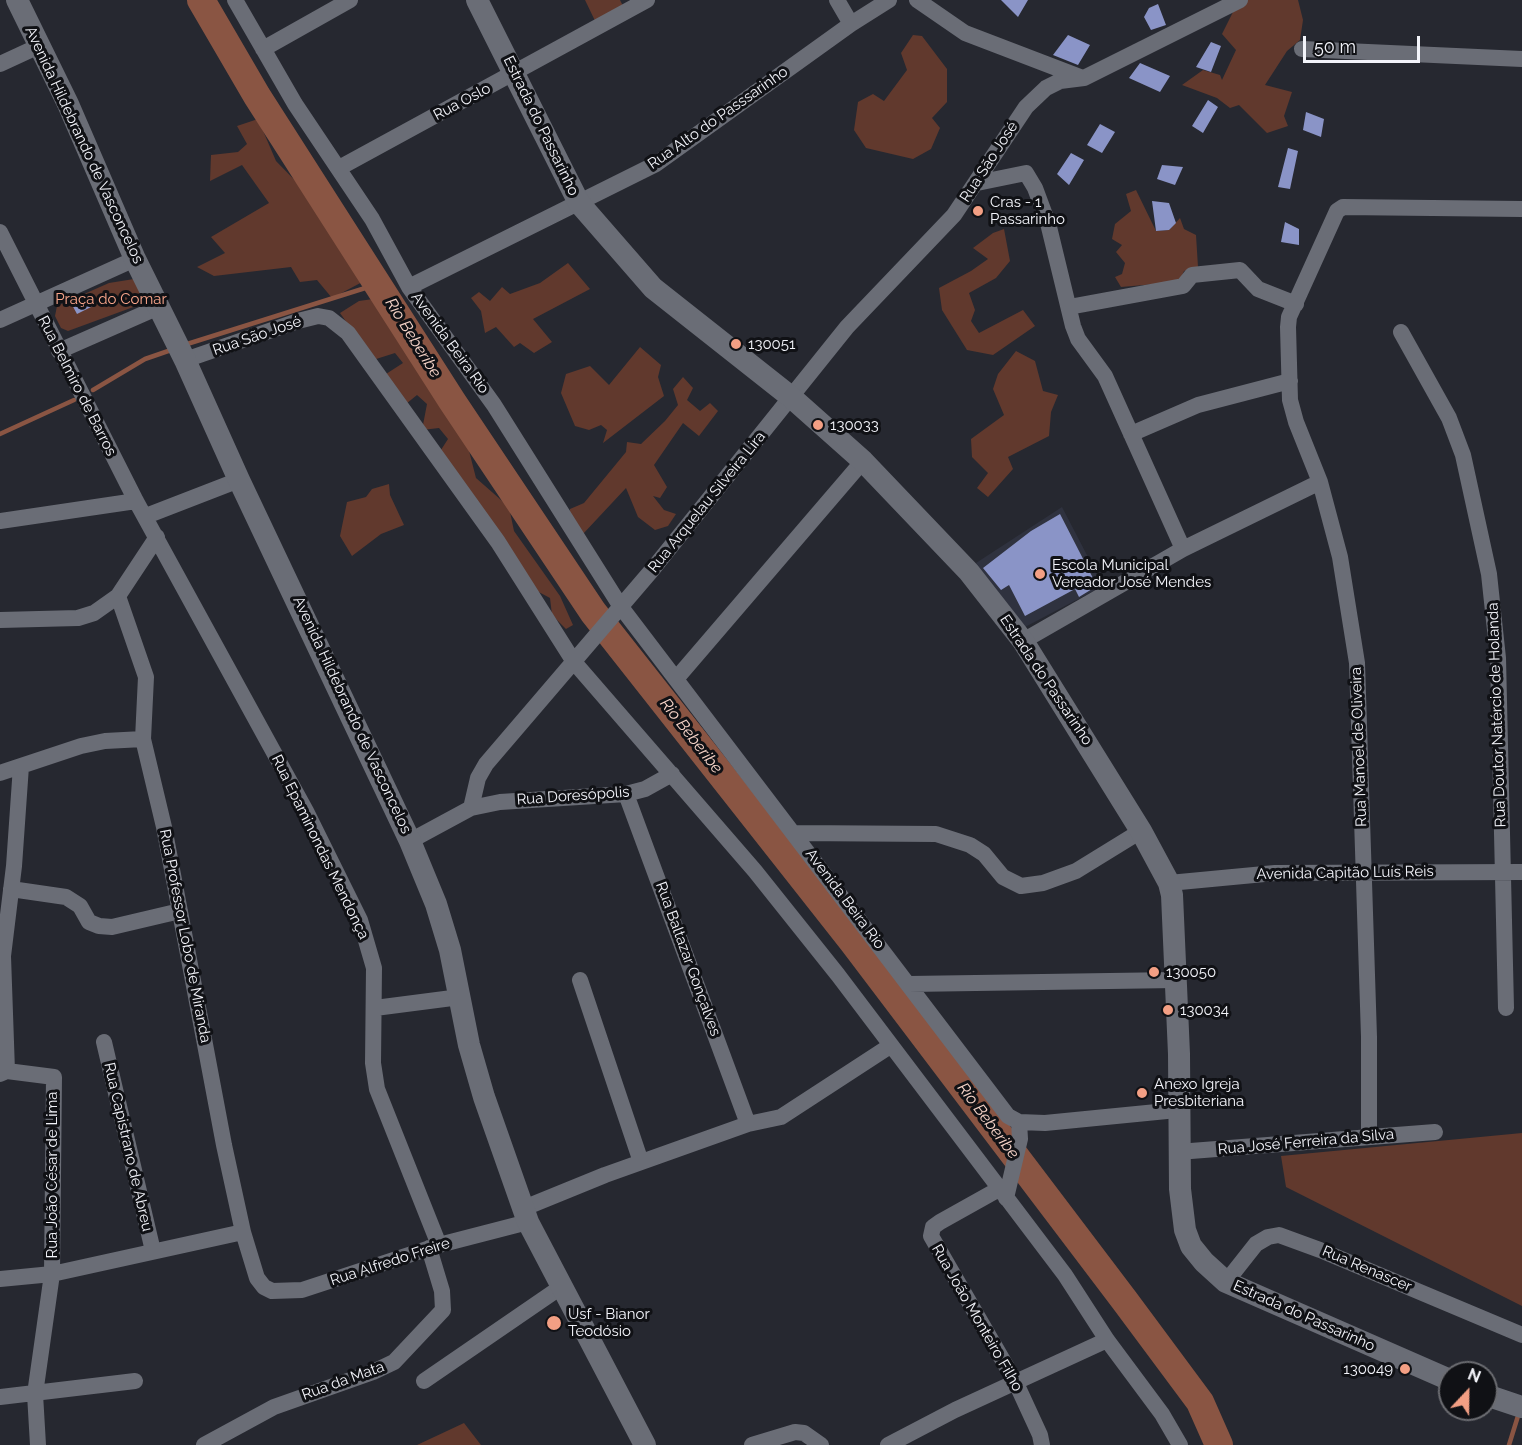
<!DOCTYPE html>
<html>
<head>
<meta charset="utf-8">
<style>
  body { margin:0 }
  #map { position:relative; width:1522px; height:1445px; overflow:hidden; background:#262830; font-family:Raleway,sans-serif }
  canvas { display:block }
  .north { position:absolute; left:1438px; top:1361px; width:60px; height:60px; box-sizing:border-box; background:#101115; border:2px solid #6b6c71; border-radius:50%; rotate:22deg; font-size:16px; font-weight:700; line-height:24px; text-align:center; color:#f3f4fa }
  .north::after { content:''; display:block; margin:auto; width:21px; height:27px; background:#f39f84; clip-path:polygon(50% 0,100% 100%,50% 72%,0 100%) }
  .scale { position:absolute; left:1303px; top:36px; width:117px; height:27px; box-sizing:border-box; border:3px solid #f3f4fa; border-top:0; padding-left:8px; font-size:18px; line-height:21px; white-space:nowrap; color:#f3f4fa; -webkit-text-stroke:4px #101115; paint-order:stroke }
</style>
</head>
<body>
<div id="map">
<canvas width="1522" height="1445"></canvas>
<div class="north">N</div>
<div class="scale">50 m</div>
</div>
<script>
const ctx = document.querySelector('canvas').getContext('2d');
ctx.lineJoin = 'round';
function fillPath(path, color) { ctx.fillStyle = color; ctx.fill(path, 'evenodd'); }
const shape = rows => new Path2D(rows.map(r => 'M' + r).join(''));
function strokePath(path, color, width, dash) { ctx.strokeStyle = color; ctx.lineWidth = width; ctx.lineCap = dash ? 'butt' : 'round'; ctx.setLineDash(dash || []); ctx.stroke(path); }
function label(font, color, halo, rows, align = 'center') {
  ctx.font = font + ' Raleway,sans-serif'; ctx.lineWidth = 6; ctx.setLineDash([]); ctx.textBaseline = 'middle'; ctx.strokeStyle = halo; ctx.fillStyle = color; for (const [text, x, y, turn = 0] of rows) {
    ctx.save(); ctx.translate(x, y); ctx.rotate((+turn || 0) * Math.PI / 180); ctx.textAlign = isNaN(turn) ? turn : align; if (halo) ctx.strokeText(text, 0, 0); ctx.fillText(text, 0, 0); ctx.restore();
  }
}
const built = shape([
  [1062,507,1103,586,1025,627,976,563]
]);
const green = shape([
  [585,0,620,0,623,6,598,27],
  [1239,0,1298,0,1303,20,1300,40,1287,51,1265,85,1292,92,1284,116,1288,126,1267,133,1239,105,1230,108,1217,98,1182,85,1203,70,1220,75,1222,80,1236,50,1222,34],
  [913,35,922,36,947,69,947,102,932,118,940,128,931,149,913,159,866,148,854,130,858,102,873,94,884,101,907,70,901,53],
  [258,119,276,161,315,201,368,279,332,298,317,280,300,282,291,267,214,276,197,267,225,253,211,237,269,203,242,165,210,181,211,155,238,152,247,144,237,126],
  [1136,190,1156,231,1169,230,1180,218,1184,229,1196,235,1198,267,1184,271,1179,282,1121,287,1115,277,1122,274,1125,263,1116,252,1122,245,1112,239,1115,224,1131,211,1126,194],
  [1004,229,1010,261,996,278,969,293,975,310,971,321,979,333,1023,310,1035,326,993,355,967,350,942,310,939,288,971,271,988,259,973,248,993,233],
  [568,263,590,289,533,319,552,342,534,353,520,343,514,347,496,327,485,333,481,311,471,298,479,292,490,301,502,287,510,294,540,283],
  [134,279,147,302,68,331,61,328,55,316,57,306,109,283],
  [380,298,467,443,476,478,509,507,514,531,560,596,573,625,566,629,552,615,550,598,535,590,439,453,448,439,439,428,422,430,427,404,417,395,401,408,386,374,403,363,395,353,373,360,340,313,359,301],
  [640,347,661,365,658,377,664,396,603,443,607,430,601,425,589,430,575,426,561,393,566,374,590,366,609,385],
  [1016,351,1035,361,1043,391,1058,395,1051,412,1049,436,1008,457,1013,469,988,497,977,488,988,473,972,457,971,439,1004,415,993,389,998,374],
  [683,377,693,388,687,400,700,411,710,403,718,411,699,436,683,423,654,465,667,487,660,498,653,496,664,510,676,514,668,526,655,530,638,517,626,488,583,534,570,516,570,509,584,503,626,452,627,442,641,444,665,421,678,405,673,389],
  [389,484,390,495,404,525,381,534,352,556,340,536,347,502,366,497,372,489],
  [1522,1133,1522,1306,1286,1187,1281,1156],
  [464,1423,481,1445,417,1445]
]);
const stream = shape([
  [184,345,378,284],
  [93,390,145,359,174,349],
  [0,434,74,400],
  [1509,1445,1518,1416]
]);
const river = shape([
  [201,0,257,96,452,401,593,612,853,942,1125,1301,1200,1402,1219,1445]
]);
const building = shape([
  [1001,0,1028,0,1018,17],
  [1158,4,1166,25,1151,30,1144,17,1149,8],
  [1068,35,1090,45,1078,65,1053,55],
  [1211,42,1221,46,1211,72,1196,67],
  [1140,63,1170,76,1160,92,1129,78],
  [1208,100,1218,107,1203,133,1192,126],
  [1306,112,1324,119,1321,137,1303,130],
  [1100,124,1115,132,1102,153,1087,145],
  [1288,148,1298,151,1290,189,1278,187],
  [1071,153,1084,160,1069,185,1057,174],
  [1162,165,1183,167,1175,185,1157,179],
  [1152,201,1169,203,1176,223,1169,230,1156,231],
  [1285,222,1299,229,1299,245,1281,242],
  [90,294,95,305,77,314,71,303],
  [1060,514,1097,586,1079,597,1075,589,1025,616,1009,585,1001,590,983,568,1031,531]
]);
const street = shape([
  [235,0,295,104,372,219,409,287,494,405,621,607,1008,1116,1019,1122,1045,1123,1177,1110],
  [837,0,851,24],
  [917,0,965,33,1080,77],
  [263,49,350,0],
  [1302,49,1522,59],
  [0,64,39,46],
  [339,168,647,0],
  [977,183,1026,173,1035,188,1048,223,1073,326,1078,339,1105,376,1183,549],
  [0,232,136,501,306,811,360,920,374,968,373,1063,377,1089,439,1245],
  [409,287,656,164,851,24,889,0],
  [1069,307,1183,286,1192,275,1240,270,1258,289,1296,304],
  [0,320,135,259],
  [1401,332,1449,418,1463,455,1489,574,1498,658,1506,1008],
  [59,351,159,307],
  [185,360,298,321,318,316,329,318,348,333,498,542,574,662,755,871,838,975,1065,1275,1107,1340,1162,1414,1180,1445],
  [1131,434,1198,405,1290,381],
  [146,516,239,480],
  [0,521,136,501],
  [118,596,146,677,143,739,164,827,224,1145,243,1232,257,1278,264,1287,272,1291,302,1290,439,1245,528,1222],
  [0,620,78,618,94,613,118,596,157,537],
  [1023,641,1183,549,1320,482],
  [676,679,863,461],
  [0,773,81,746,105,741,143,739],
  [626,794,748,1124],
  [471,808,478,778,486,764,652,570,847,327,954,215,1026,107,1046,88,1060,81,1084,78,1240,0],
  [795,833,936,834,970,845,984,854,1003,877,1021,886,1043,883,1076,871,1141,831],
  [410,841,471,808,500,802,626,794,645,789,672,774],
  [1169,883,1275,873,1522,872],
  [11,889,66,897,80,906,89,922,99,926,112,927,180,911],
  [580,980,641,1162],
  [909,984,1176,980],
  [375,1008,460,997],
  [104,1042,153,1251],
  [7,1071,3,956,14,866,21,766],
  [0,1074,7,1071,54,1077,52,1274,35,1394,38,1445],
  [1369,1137,1369,1037,1357,663,1340,557,1320,482,1296,422,1290,400,1288,327,1289,317,1337,211,1343,207,1522,209],
  [1178,1152,1435,1132],
  [999,1189,940,1222,933,1227,931,1236,1016,1383,1040,1435,1042,1445],
  [1006,1198,1020,1139,1019,1122],
  [524,1208,605,1175,748,1124,781,1117,890,1046],
  [0,1279,52,1274,243,1232],
  [1226,1282,1256,1244,1268,1237,1279,1235,1320,1250,1522,1335],
  [424,1381,561,1287],
  [0,1397,135,1381],
  [204,1445,274,1407,373,1372,394,1362,443,1310,442,1291,429,1248],
  [752,1445,795,1432,804,1433,821,1445],
  [888,1445,955,1410,1107,1340]
]);
const secondary = shape([
  [17,0,68,104,135,259,185,360,239,480,410,841,436,904,450,950,469,1045,484,1097,528,1222,645,1445],
  [477,0,579,203,653,288,791,397,863,461,969,572,1023,641,1141,831,1169,883,1172,895,1179,1054,1180,1189,1185,1230,1191,1246,1204,1262,1226,1282,1450,1380],
  [1486,1395,1522,1407]
]);
const markers = [
  [978,211,6,"#f39f84"],
  [736,344,6,"#f39f84"],
  [818,425,6,"#f39f84"],
  [1040,574,6,"#f39f84"],
  [1154,972,6,"#f39f84"],
  [1168,1010,6,"#f39f84"],
  [1142,1093,6,"#f39f84"],
  [554,1323,8,"#f39f84"],
  [1405,1369,6,"#f39f84"]
];
const streetNames = [
  ["Rua Oslo",462,102,-28],
  ["Rua Alto do Passsarinho",718,118,-35],
  ["Estrada do Passarinho",541,126,64],
  ["Avenida Hildebrando de Vasconcelos",84,145,65],
  ["Rua São José",989,162,-57],
  ["Rua São José",257,336,-19],
  ["Avenida Beira Rio",450,343,54],
  ["Rua Belmiro de Barros",77,386,63],
  ["Rua Arquelau Silveira Lira",707,502,-51],
  ["Estrada do Passarinho",1046,680,56],
  ["Avenida Hildebrando de Vasconcelos",352,715,65],
  ["Rua Doutor Natércio de Holanda",1497,715,-92],
  ["Rua Manoel de Oliveira",1359,747,-92],
  ["Rua Doresópolis",573,796,-4],
  ["Rua Epaminondas Mendonça",320,847,64],
  ["Avenida Capitão Luís Reis",1345,873,-1],
  ["Avenida Beira Rio",845,899,53],
  ["Rua Professor Lobo de Miranda",185,936,79],
  ["Rua Baltazar Gonçalves",688,959,70],
  ["Rua José Ferreira da Silva",1306,1142,-5],
  ["Rua Capistrano de Abreu",128,1147,77],
  ["Rua João César de Lima",52,1175,-90],
  ["Rua Alfredo Freire",390,1262,-18],
  ["Rua Renascer",1367,1269,23],
  ["Estrada do Passarinho",1304,1316,24],
  ["Rua João Monteiro Filho",977,1318,60],
  ["Rua da Mata",343,1381,-20]
];
const poiNames = [
  ["Cras - 1",990,202],
  ["Passarinho",990,219],
  ["130051",748,344],
  ["130033",830,425],
  ["Escola Municipal",1052,565],
  ["Vereador José Mendes",1052,582],
  ["130050",1166,972],
  ["130034",1180,1010],
  ["Anexo Igreja",1154,1084],
  ["Presbiteriana",1154,1101],
  ["Usf - Bianor",568,1314],
  ["Teodósio",568,1331],
  ["130049",1393,1369,"right"]
];
const parkNames = [
  ["Praça do Comar",111,299]
];
const waterNames = [
  ["Rio Beberibe",413,338,58],
  ["Rio Beberibe",691,736,52],
  ["Rio Beberibe",988,1121,53]
];
fillPath(built, '#2f323f');
fillPath(green, '#61392d');
strokePath(stream, '#8a5543', 4.5);
strokePath(river, '#8a5543', 28);
fillPath(building, '#8a94c7');
strokePath(street, '#6a6d76', 16);
strokePath(secondary, '#6a6d76', 22);
for (const [x, y, r, color] of markers) { const dot = new Path2D(); dot.arc(x, y, r, 0, 2 * Math.PI); ctx.fillStyle = color; ctx.fill(dot); strokePath(dot, '#101115', 2); }
label('15px', '#f3f4fa', '#101115', streetNames);
label('15px', '#f3f4fa', '#101115', poiNames, 'left');
label('15px', '#fba78c', '#101115', parkNames);
label('italic 16px', '#f8d5c9', '#101115', waterNames);
</script>
</body>
</html>
